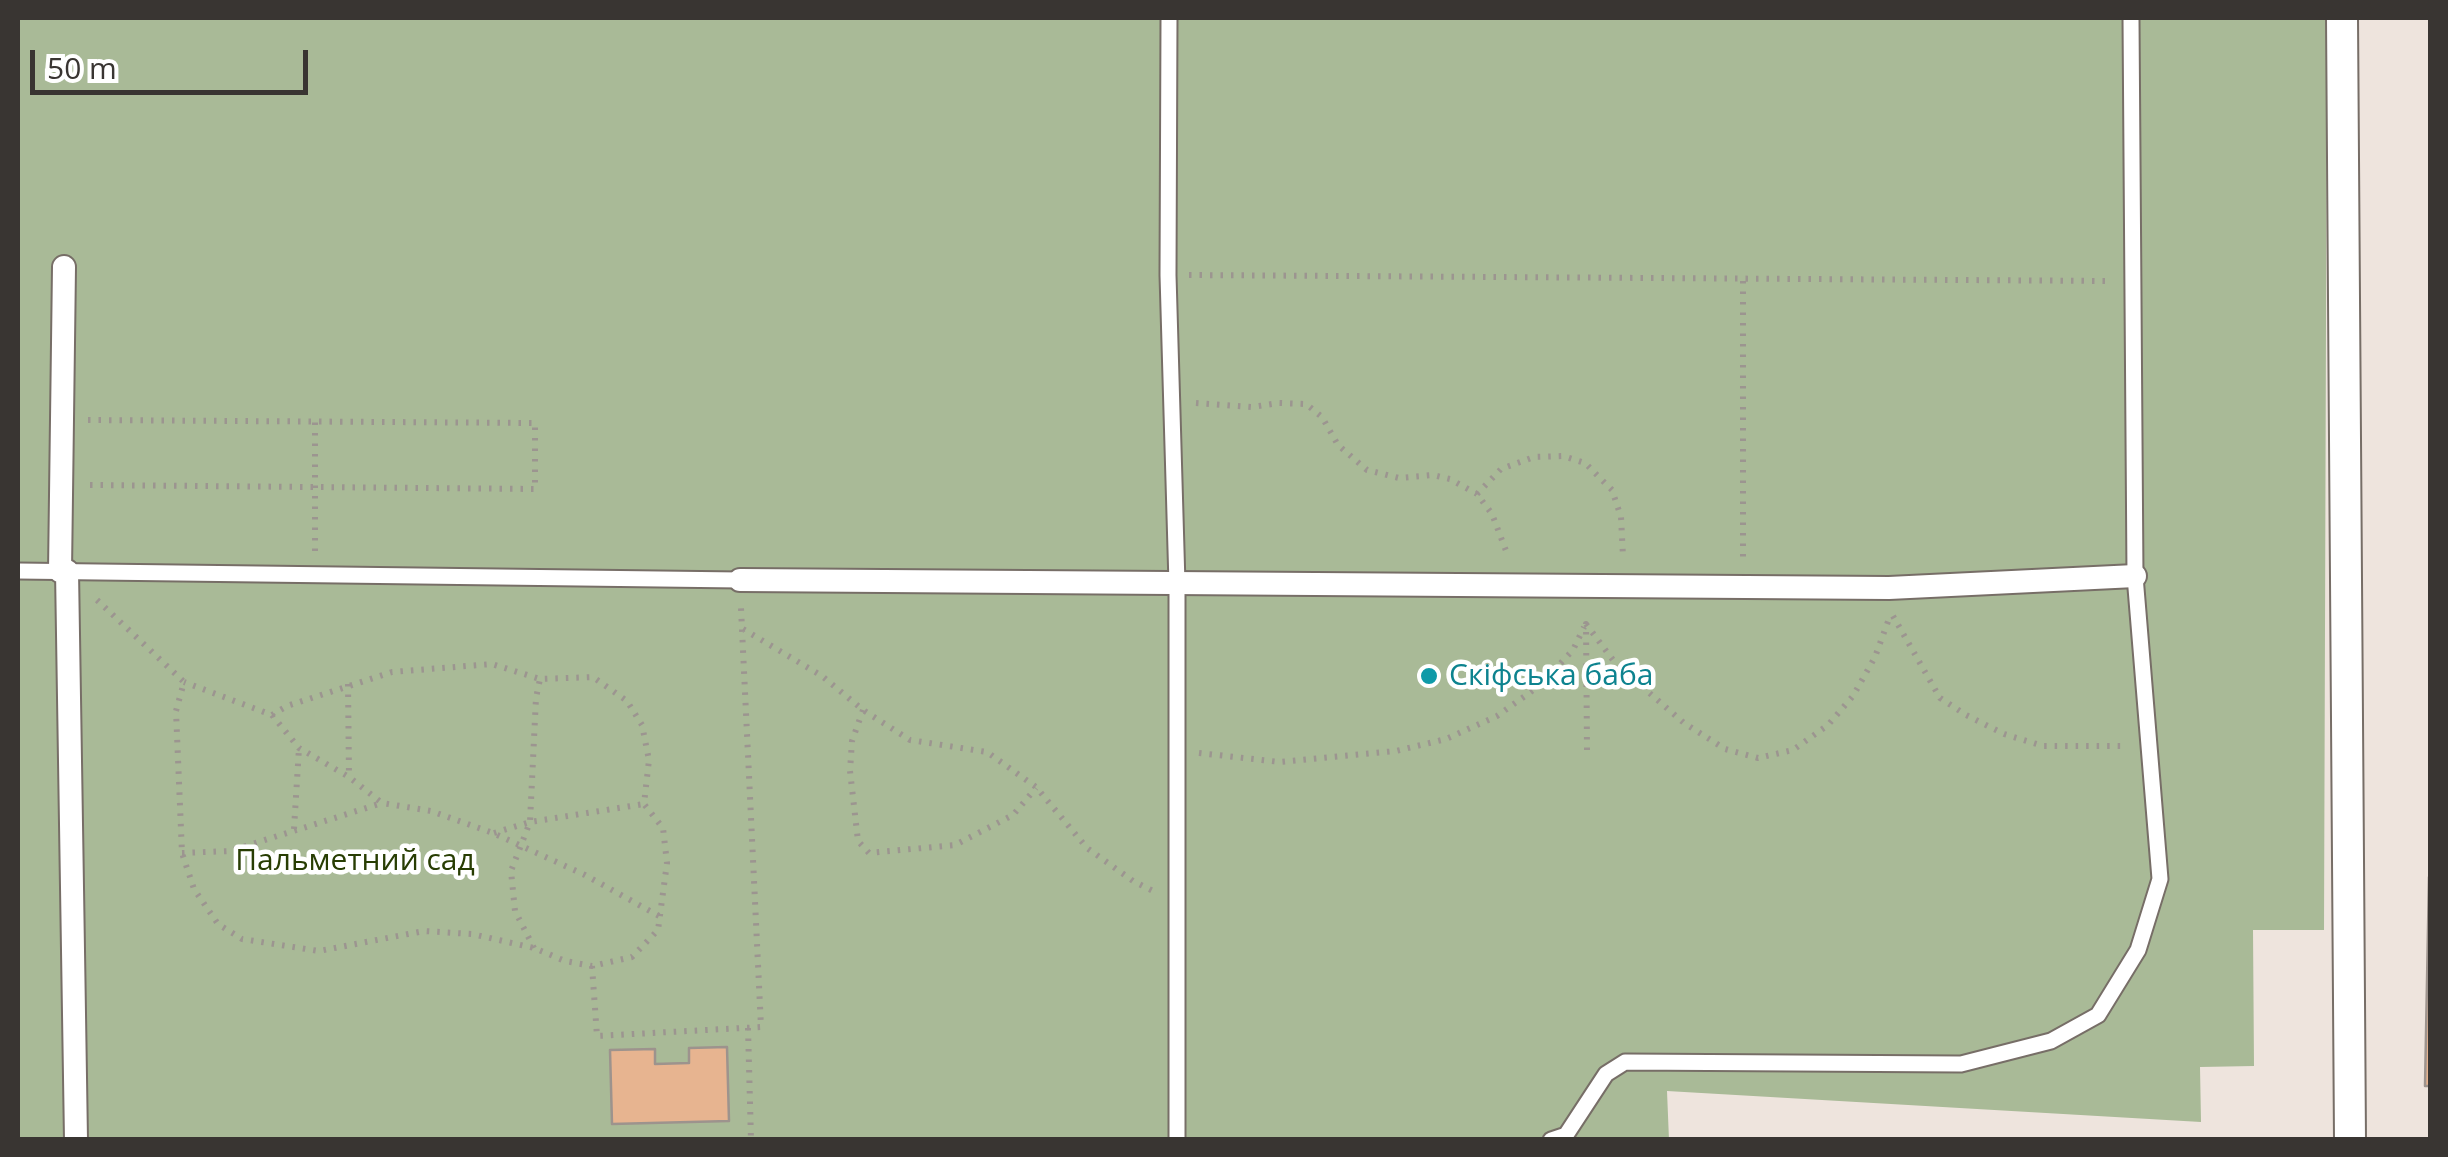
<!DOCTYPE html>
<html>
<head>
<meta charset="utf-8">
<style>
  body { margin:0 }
  #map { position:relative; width:2448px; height:1157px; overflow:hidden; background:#eee4dd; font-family:"Open Sans",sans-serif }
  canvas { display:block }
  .frame { position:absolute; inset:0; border:20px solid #393532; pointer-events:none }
  .scale { position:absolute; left:30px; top:50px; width:278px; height:45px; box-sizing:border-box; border:5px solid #393532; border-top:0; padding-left:12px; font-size:30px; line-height:35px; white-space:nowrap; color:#393532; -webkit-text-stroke:8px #fff; paint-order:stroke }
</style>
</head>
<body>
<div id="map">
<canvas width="2448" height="1157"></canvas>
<div class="frame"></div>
<div class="scale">50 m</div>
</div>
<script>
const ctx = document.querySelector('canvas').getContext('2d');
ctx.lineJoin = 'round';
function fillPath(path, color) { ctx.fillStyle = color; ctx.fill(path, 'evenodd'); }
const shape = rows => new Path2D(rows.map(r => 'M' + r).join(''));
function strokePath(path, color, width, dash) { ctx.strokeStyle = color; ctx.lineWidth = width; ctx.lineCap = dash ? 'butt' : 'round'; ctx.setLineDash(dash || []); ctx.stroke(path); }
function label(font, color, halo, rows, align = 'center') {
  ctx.font = font + ' "Open Sans",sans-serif'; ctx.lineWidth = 9; ctx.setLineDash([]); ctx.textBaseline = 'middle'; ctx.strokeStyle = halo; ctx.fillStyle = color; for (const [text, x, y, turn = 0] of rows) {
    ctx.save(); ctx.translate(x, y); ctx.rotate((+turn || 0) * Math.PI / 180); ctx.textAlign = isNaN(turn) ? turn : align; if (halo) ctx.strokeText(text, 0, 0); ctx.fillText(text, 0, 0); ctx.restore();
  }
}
const green = shape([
  [18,18,2327,18,2324,930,2253,930,2254,1066,2200,1067,2201,1122,1667,1091,1669,1140,18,1139]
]);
const building = shape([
  [2429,877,2430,877,2430,1086,2425,1086,2429,877],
  [727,1047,729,1121,612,1124,610,1050,655,1049,655,1064,689,1063,689,1048,727,1047]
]);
const path = shape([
  [1189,275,2111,281],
  [1743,281,1743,561],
  [1196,403,1252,407,1279,403,1306,404,1322,417,1338,445,1367,470,1399,478,1433,475,1450,479,1477,494,1492,514,1508,556],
  [88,420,535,423,535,489,90,485],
  [1477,494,1501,469,1534,457,1563,456,1585,463,1612,490,1621,517,1623,557],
  [315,551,315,422],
  [97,600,184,682,176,711,182,853,194,889,218,924,242,939,319,951,424,931,472,934,534,948,565,961,592,966,632,957,658,930,667,863,663,828,644,804,649,760,642,725,627,701,593,677,540,679,492,664,392,672,287,706,272,715,184,682],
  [1893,616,1940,698,1966,715,2004,734,2043,746,2126,746],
  [743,629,822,676,863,710,910,740,987,752,1036,787,1087,848,1133,881,1153,891],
  [348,684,349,776],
  [863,710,852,741,850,771,858,841,869,853,955,845,1013,815,1036,788],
  [272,715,299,748,349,777,382,803,431,811,493,833,585,875,659,916],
  [1587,750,1586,624,1616,664,1684,723,1725,749,1758,758,1793,750,1828,725,1853,696,1875,657,1890,616],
  [1199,753,1280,762,1396,751,1446,739,1497,716,1539,686,1573,650,1584,627],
  [294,829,299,748],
  [494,833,530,822,644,804],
  [182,853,230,851,382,803],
  [534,948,515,911,511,871,530,822,536,698,540,679],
  [592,966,597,1036,761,1027,741,608],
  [748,1028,751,1140]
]);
const service = shape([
  [1169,18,1168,275,1177,584,1177,1140],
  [18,571,740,580],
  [1551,1140,1566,1135,1606,1074,1625,1062,1961,1064,2051,1041,2098,1015,2138,950,2160,879,2135,576,2131,18]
]);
const pedestrian = shape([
  [60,571,64,267],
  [67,571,76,1140],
  [740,580,1889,588,2135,576]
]);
const minor = shape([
  [2342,18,2350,1140]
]);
const markers = [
  [1429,676,10,"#0f9aa8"]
];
const cultureNames = [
  ["Скіфська баба",1449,676]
];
const parkNames = [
  ["Пальметний сад",355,861]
];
fillPath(green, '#a9ba97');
fillPath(building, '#e7b490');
strokePath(building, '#9d938d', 2.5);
strokePath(service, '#776e67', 19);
strokePath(pedestrian, '#776e67', 26);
strokePath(minor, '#776e67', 34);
strokePath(path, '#9c9590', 6, [2.5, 8]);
strokePath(service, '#fff', 15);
strokePath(pedestrian, '#fff', 22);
strokePath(minor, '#fff', 30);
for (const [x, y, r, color] of markers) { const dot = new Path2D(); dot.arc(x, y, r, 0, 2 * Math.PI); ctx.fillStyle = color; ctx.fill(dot); strokePath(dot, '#fff', 4); }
label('30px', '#0d838f', '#fff', cultureNames, 'left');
label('30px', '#283d03', '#fff', parkNames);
</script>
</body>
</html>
